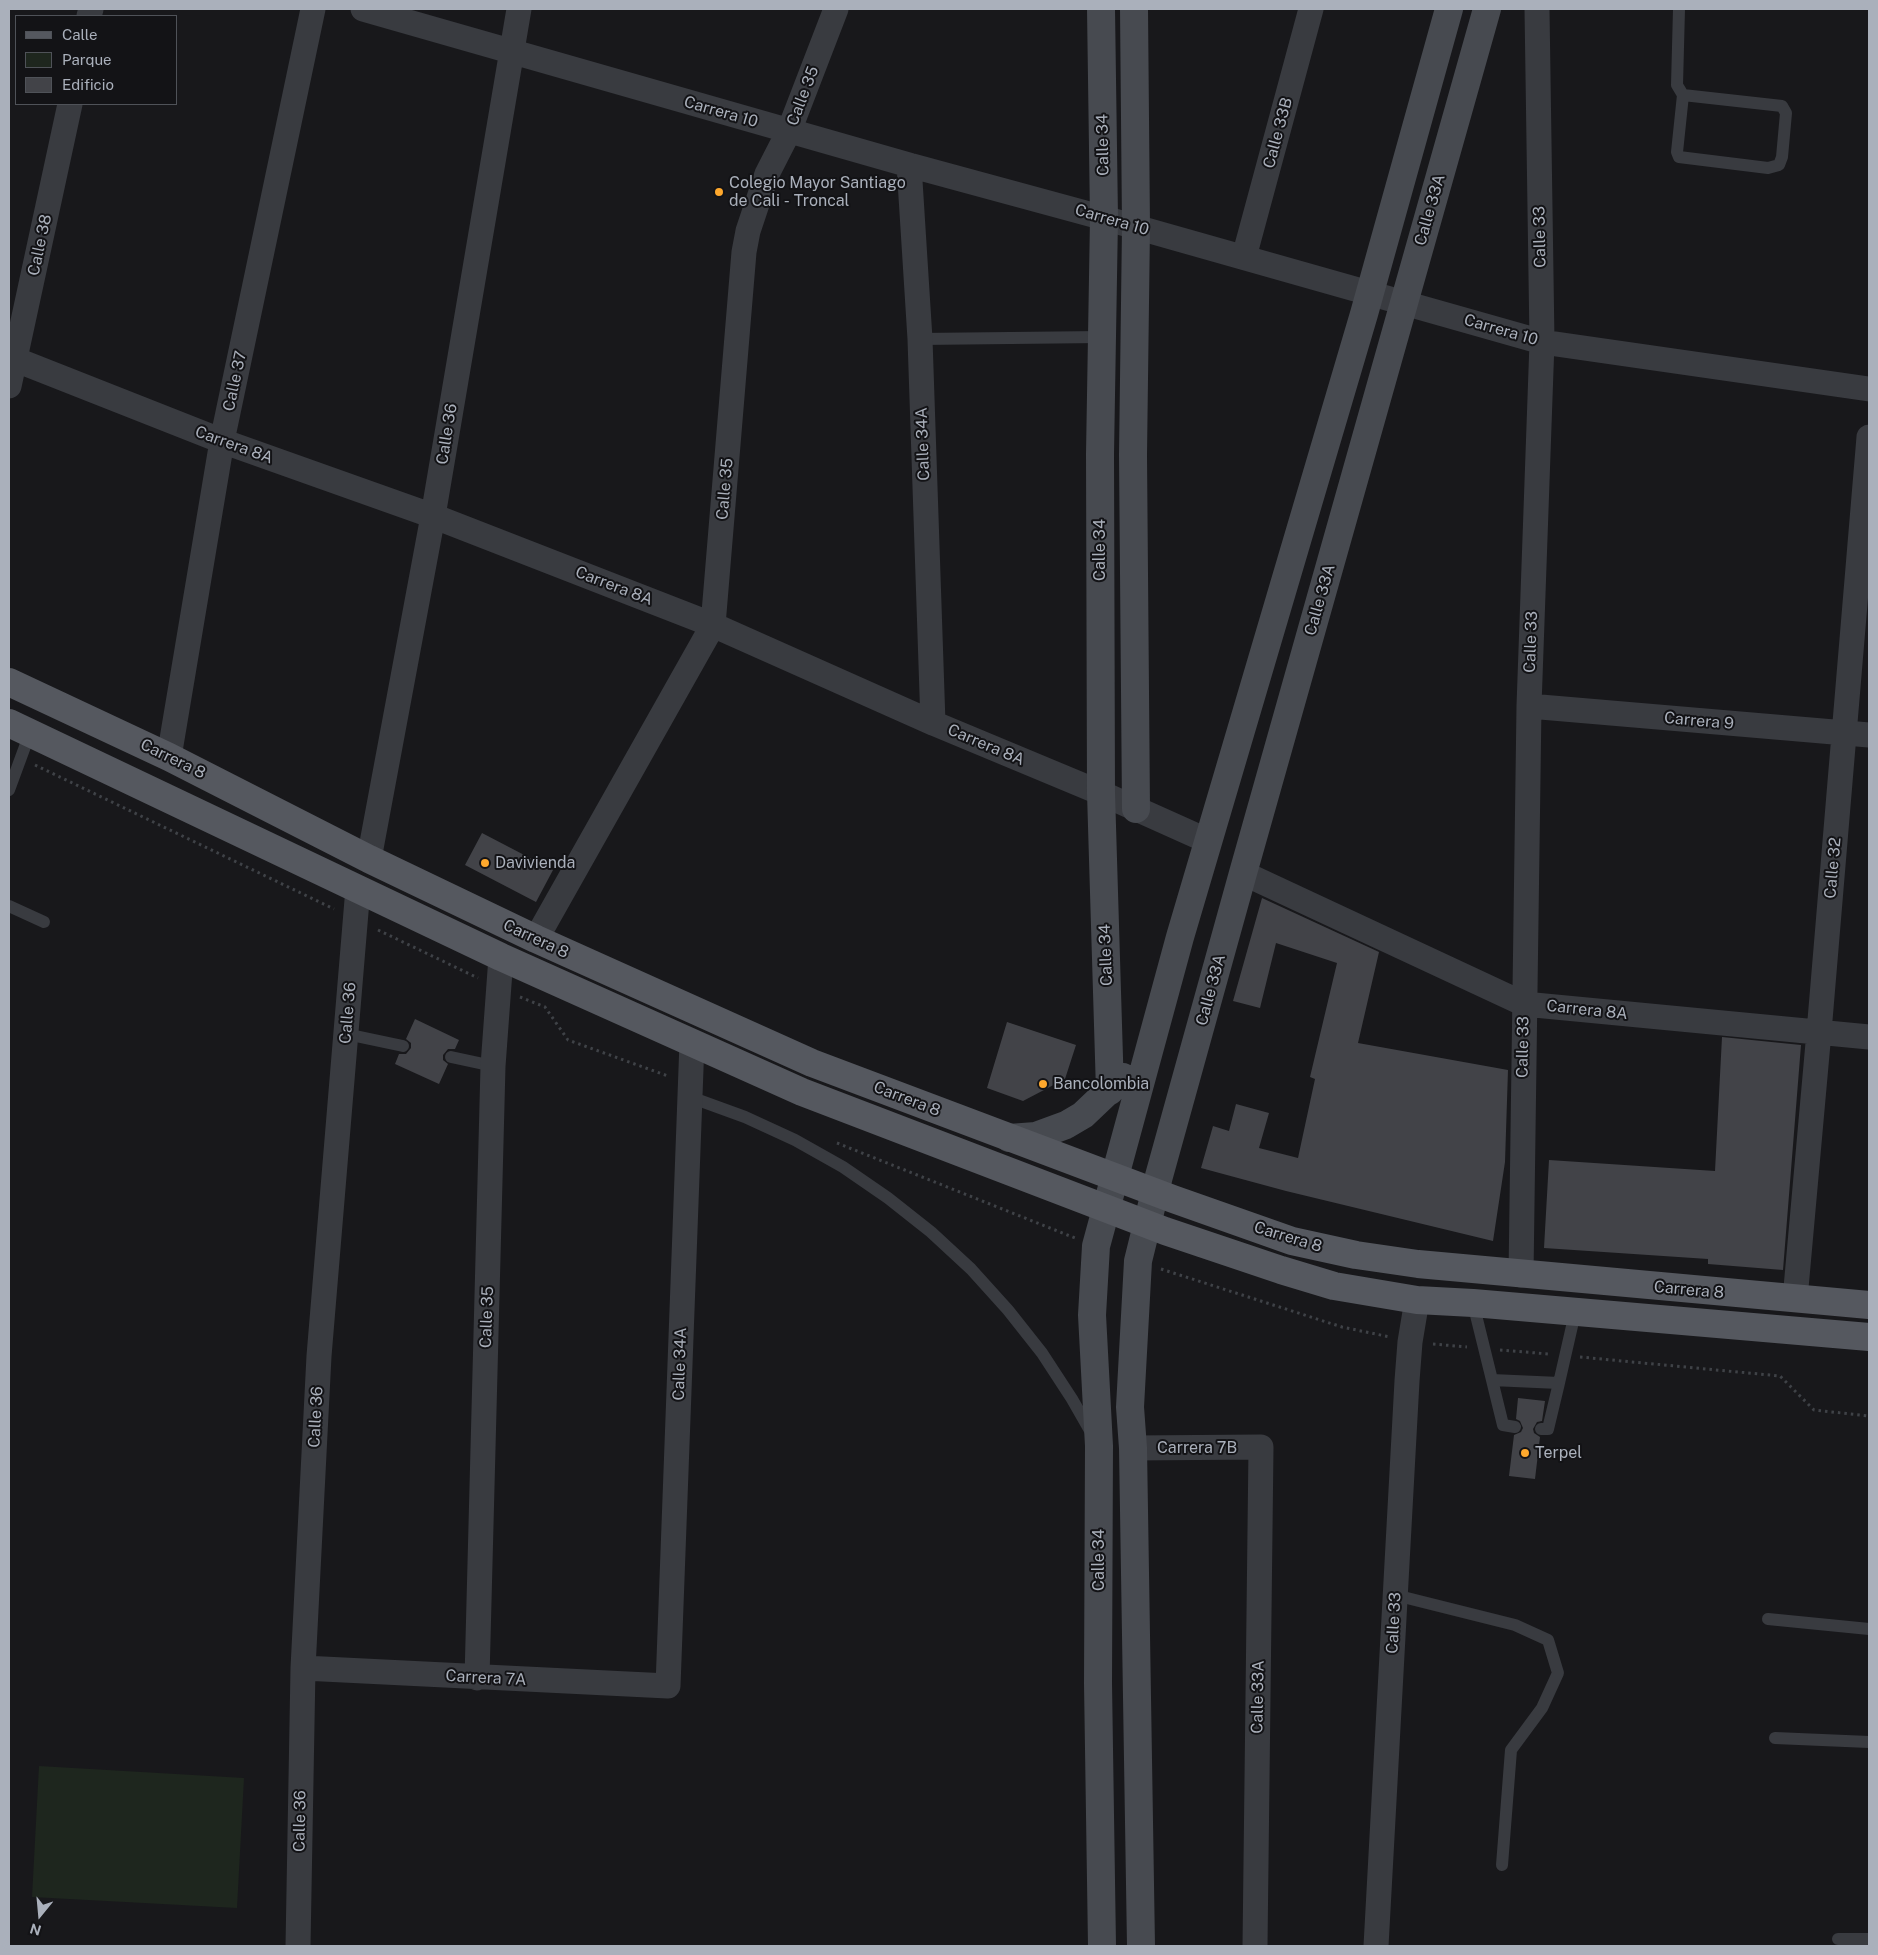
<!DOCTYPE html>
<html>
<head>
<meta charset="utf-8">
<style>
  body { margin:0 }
  #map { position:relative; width:1878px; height:1955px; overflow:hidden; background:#18181b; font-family:"Public Sans",sans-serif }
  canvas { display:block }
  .frame { position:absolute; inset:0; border:10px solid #aab0bb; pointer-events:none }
  .legend { position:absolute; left:15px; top:15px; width:162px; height:90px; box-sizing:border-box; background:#131316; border:1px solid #4f5258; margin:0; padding:6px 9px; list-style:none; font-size:15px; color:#aab0bb }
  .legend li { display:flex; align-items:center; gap:10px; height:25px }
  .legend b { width:25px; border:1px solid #4f5258 }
  .north { position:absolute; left:15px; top:1890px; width:50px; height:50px; -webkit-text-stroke:4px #131316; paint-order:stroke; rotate:197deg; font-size:14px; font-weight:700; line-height:20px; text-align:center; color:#aab0bb }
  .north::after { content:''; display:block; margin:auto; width:18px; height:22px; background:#aab0bb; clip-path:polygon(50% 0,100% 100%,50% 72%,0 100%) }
</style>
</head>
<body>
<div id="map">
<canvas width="1878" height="1955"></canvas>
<div class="frame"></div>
<ul class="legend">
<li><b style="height:6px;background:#55585f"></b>Calle</li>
<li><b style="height:14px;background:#1e261e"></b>Parque</li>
<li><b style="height:14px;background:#424348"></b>Edificio</li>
</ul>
<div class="north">N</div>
</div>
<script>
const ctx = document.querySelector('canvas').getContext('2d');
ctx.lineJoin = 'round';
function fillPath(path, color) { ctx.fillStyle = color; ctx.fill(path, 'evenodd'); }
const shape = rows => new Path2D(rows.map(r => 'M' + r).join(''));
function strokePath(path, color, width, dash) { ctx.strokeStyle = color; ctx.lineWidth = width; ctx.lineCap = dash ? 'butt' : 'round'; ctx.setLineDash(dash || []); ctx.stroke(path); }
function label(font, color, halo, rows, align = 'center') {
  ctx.font = font + ' "Public Sans",sans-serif'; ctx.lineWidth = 4; ctx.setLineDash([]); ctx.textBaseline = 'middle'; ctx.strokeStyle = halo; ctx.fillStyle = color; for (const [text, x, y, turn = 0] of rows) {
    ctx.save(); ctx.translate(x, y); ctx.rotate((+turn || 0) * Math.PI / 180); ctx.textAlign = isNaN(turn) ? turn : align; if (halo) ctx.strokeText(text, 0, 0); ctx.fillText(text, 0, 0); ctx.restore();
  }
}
const green = shape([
  [39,1766,244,1778,237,1908,32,1897]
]);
const building = shape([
  [482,833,553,870,536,902,465,865],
  [1262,898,1379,952,1358,1043,1508,1070,1505,1162,1493,1241,1286,1191,1201,1168,1213,1126,1229,1131,1236,1104,1269,1113,1259,1148,1298,1158,1315,1079,1310,1077,1337,963,1276,943,1260,1008,1233,1001],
  [415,1019,459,1040,455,1049,448,1049,443,1055,443,1060,448,1064,439,1084,395,1064,399,1054,406,1054,411,1048,411,1043,406,1039],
  [1007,1022,1076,1045,1065,1079,1023,1101,987,1088],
  [1722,1037,1801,1045,1783,1270,1708,1264,1708,1259,1544,1248,1549,1160,1715,1171],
  [1518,1398,1545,1401,1542,1421,1537,1422,1533,1429,1534,1433,1540,1437,1535,1479,1509,1476,1514,1435,1521,1432,1523,1428,1520,1421,1516,1419]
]);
const path = shape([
  [35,765,334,909],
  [378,930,478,978],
  [520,997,545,1007,568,1040,668,1076],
  [837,1143,1075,1238],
  [1161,1269,1342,1327,1390,1337],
  [1433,1344,1467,1347],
  [1500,1350,1549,1354],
  [1580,1357,1780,1376,1814,1410,1869,1416]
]);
const lane = shape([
  [1679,9,1677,85,1683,95,1677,152,1679,157,1768,168,1779,165,1782,157,1786,113,1782,106,1683,95],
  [920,339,1101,337],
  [9,790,30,733],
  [9,906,44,922],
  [346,1034,403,1046],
  [451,1057,493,1066],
  [690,1097,745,1117,795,1140,843,1167,888,1198,931,1232,971,1269,1008,1310,1042,1353,1072,1399,1092,1434],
  [1473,1303,1492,1380,1559,1383,1575,1313],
  [1492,1380,1503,1425,1515,1427],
  [1541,1429,1548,1429,1559,1383],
  [1395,1595,1515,1625,1548,1640,1558,1673,1542,1708,1511,1750,1502,1865],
  [1768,1619,1869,1629],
  [1775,1738,1869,1742],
  [1838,1939,1869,1939]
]);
const street = shape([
  [363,9,909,165,1104,218,1542,342,1869,389],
  [89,16,91,9],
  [909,165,920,339,933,723],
  [1244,257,1311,9],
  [9,357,222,441,433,516,713,625,933,723,1101,793,1208,841],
  [9,386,70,104],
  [1529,706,1869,735],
  [169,757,222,441,313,9],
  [369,859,433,516,519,9],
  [1243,873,1524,1004,1869,1037],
  [536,939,713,625,744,252,748,231,767,174,789,131,836,9],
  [1521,1275,1529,706,1542,342,1537,9],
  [1795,1299,1819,1032,1869,437],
  [1133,1448,1261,1447,1255,1946],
  [303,1668,668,1686,692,1042],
  [477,1678,493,1066,501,957],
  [298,1946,303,1668,319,1356,358,888],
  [1376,1946,1407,1381,1410,1342,1417,1300]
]);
const secondary = shape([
  [1101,9,1104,218,1100,454,1101,793,1110,1091],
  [1134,9,1136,227,1133,455,1136,809],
  [1009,1138,1036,1136,1066,1125,1083,1115,1123,1077],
  [1102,1946,1098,1683,1099,1446,1092,1315,1096,1246,1180,937,1364,314,1449,9],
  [1141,1946,1133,1448,1130,1407,1138,1261,1159,1176,1243,873,1487,9]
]);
const primary = shape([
  [9,682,169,757,369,859,536,939,812,1063,1173,1199,1292,1241,1356,1255,1418,1264,1869,1305],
  [9,723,501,957,802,1092,1165,1231,1281,1270,1334,1286,1417,1300,1473,1303,1869,1337]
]);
const markers = [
  [719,192,5,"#fea82d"],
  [485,863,5,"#fea82d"],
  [1043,1084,5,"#fea82d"],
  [1525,1453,5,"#fea82d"]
];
const streetNames = [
  ["Calle 35",803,96,-69],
  ["Carrera 10",721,112,16],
  ["Calle 33B",1278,133,-75],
  ["Calle 34",1103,145,-91],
  ["Calle 33A",1430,210,-74],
  ["Carrera 10",1112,220,16],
  ["Calle 33",1540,237,-91],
  ["Calle 38",40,245,-78],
  ["Carrera 10",1501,330,16],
  ["Calle 37",235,381,-78],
  ["Calle 36",447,434,-81],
  ["Calle 34A",923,444,-92],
  ["Carrera 8A",234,445,20],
  ["Calle 35",725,489,-85],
  ["Calle 34",1100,550,-90],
  ["Carrera 8A",614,586,21],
  ["Calle 33A",1320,600,-74],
  ["Calle 33",1531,642,-88],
  ["Carrera 9",1699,721,5],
  ["Carrera 8A",986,745,23],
  ["Carrera 8",173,759,26],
  ["Calle 32",1833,868,-85],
  ["Carrera 8",536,939,25],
  ["Calle 34",1106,955,-92],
  ["Calle 33A",1211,990,-75],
  ["Carrera 8A",1587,1010,6],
  ["Calle 36",348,1013,-85],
  ["Calle 33",1523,1047,-89],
  ["Carrera 8",907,1099,21],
  ["Carrera 8",1288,1237,17],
  ["Carrera 8",1689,1290,5],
  ["Calle 35",487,1317,-88],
  ["Calle 34A",680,1364,-88],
  ["Calle 36",316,1417,-87],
  ["Carrera 7B",1197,1448],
  ["Calle 34",1099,1560,-90],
  ["Calle 33",1394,1623,-87],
  ["Carrera 7A",486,1678,3],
  ["Calle 33A",1258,1697,-89],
  ["Calle 36",300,1821,-89]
];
const poiNames = [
  ["Colegio Mayor Santiago",729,183],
  ["de Cali - Troncal",729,201],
  ["Davivienda",495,863],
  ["Bancolombia",1053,1084],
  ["Terpel",1535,1453]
];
fillPath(green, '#1e261e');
fillPath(building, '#424348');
strokePath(path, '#3f4247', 3, [2.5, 4]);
strokePath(lane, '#393b40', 12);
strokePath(street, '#393b40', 25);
strokePath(secondary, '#474a50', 28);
strokePath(primary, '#55585f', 28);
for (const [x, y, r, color] of markers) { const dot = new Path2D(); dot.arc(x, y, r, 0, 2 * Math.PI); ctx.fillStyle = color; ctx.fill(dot); strokePath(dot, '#131316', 2); }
label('16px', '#aab0bb', '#131316', streetNames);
label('16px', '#aab0bb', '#131316', poiNames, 'left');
</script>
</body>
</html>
